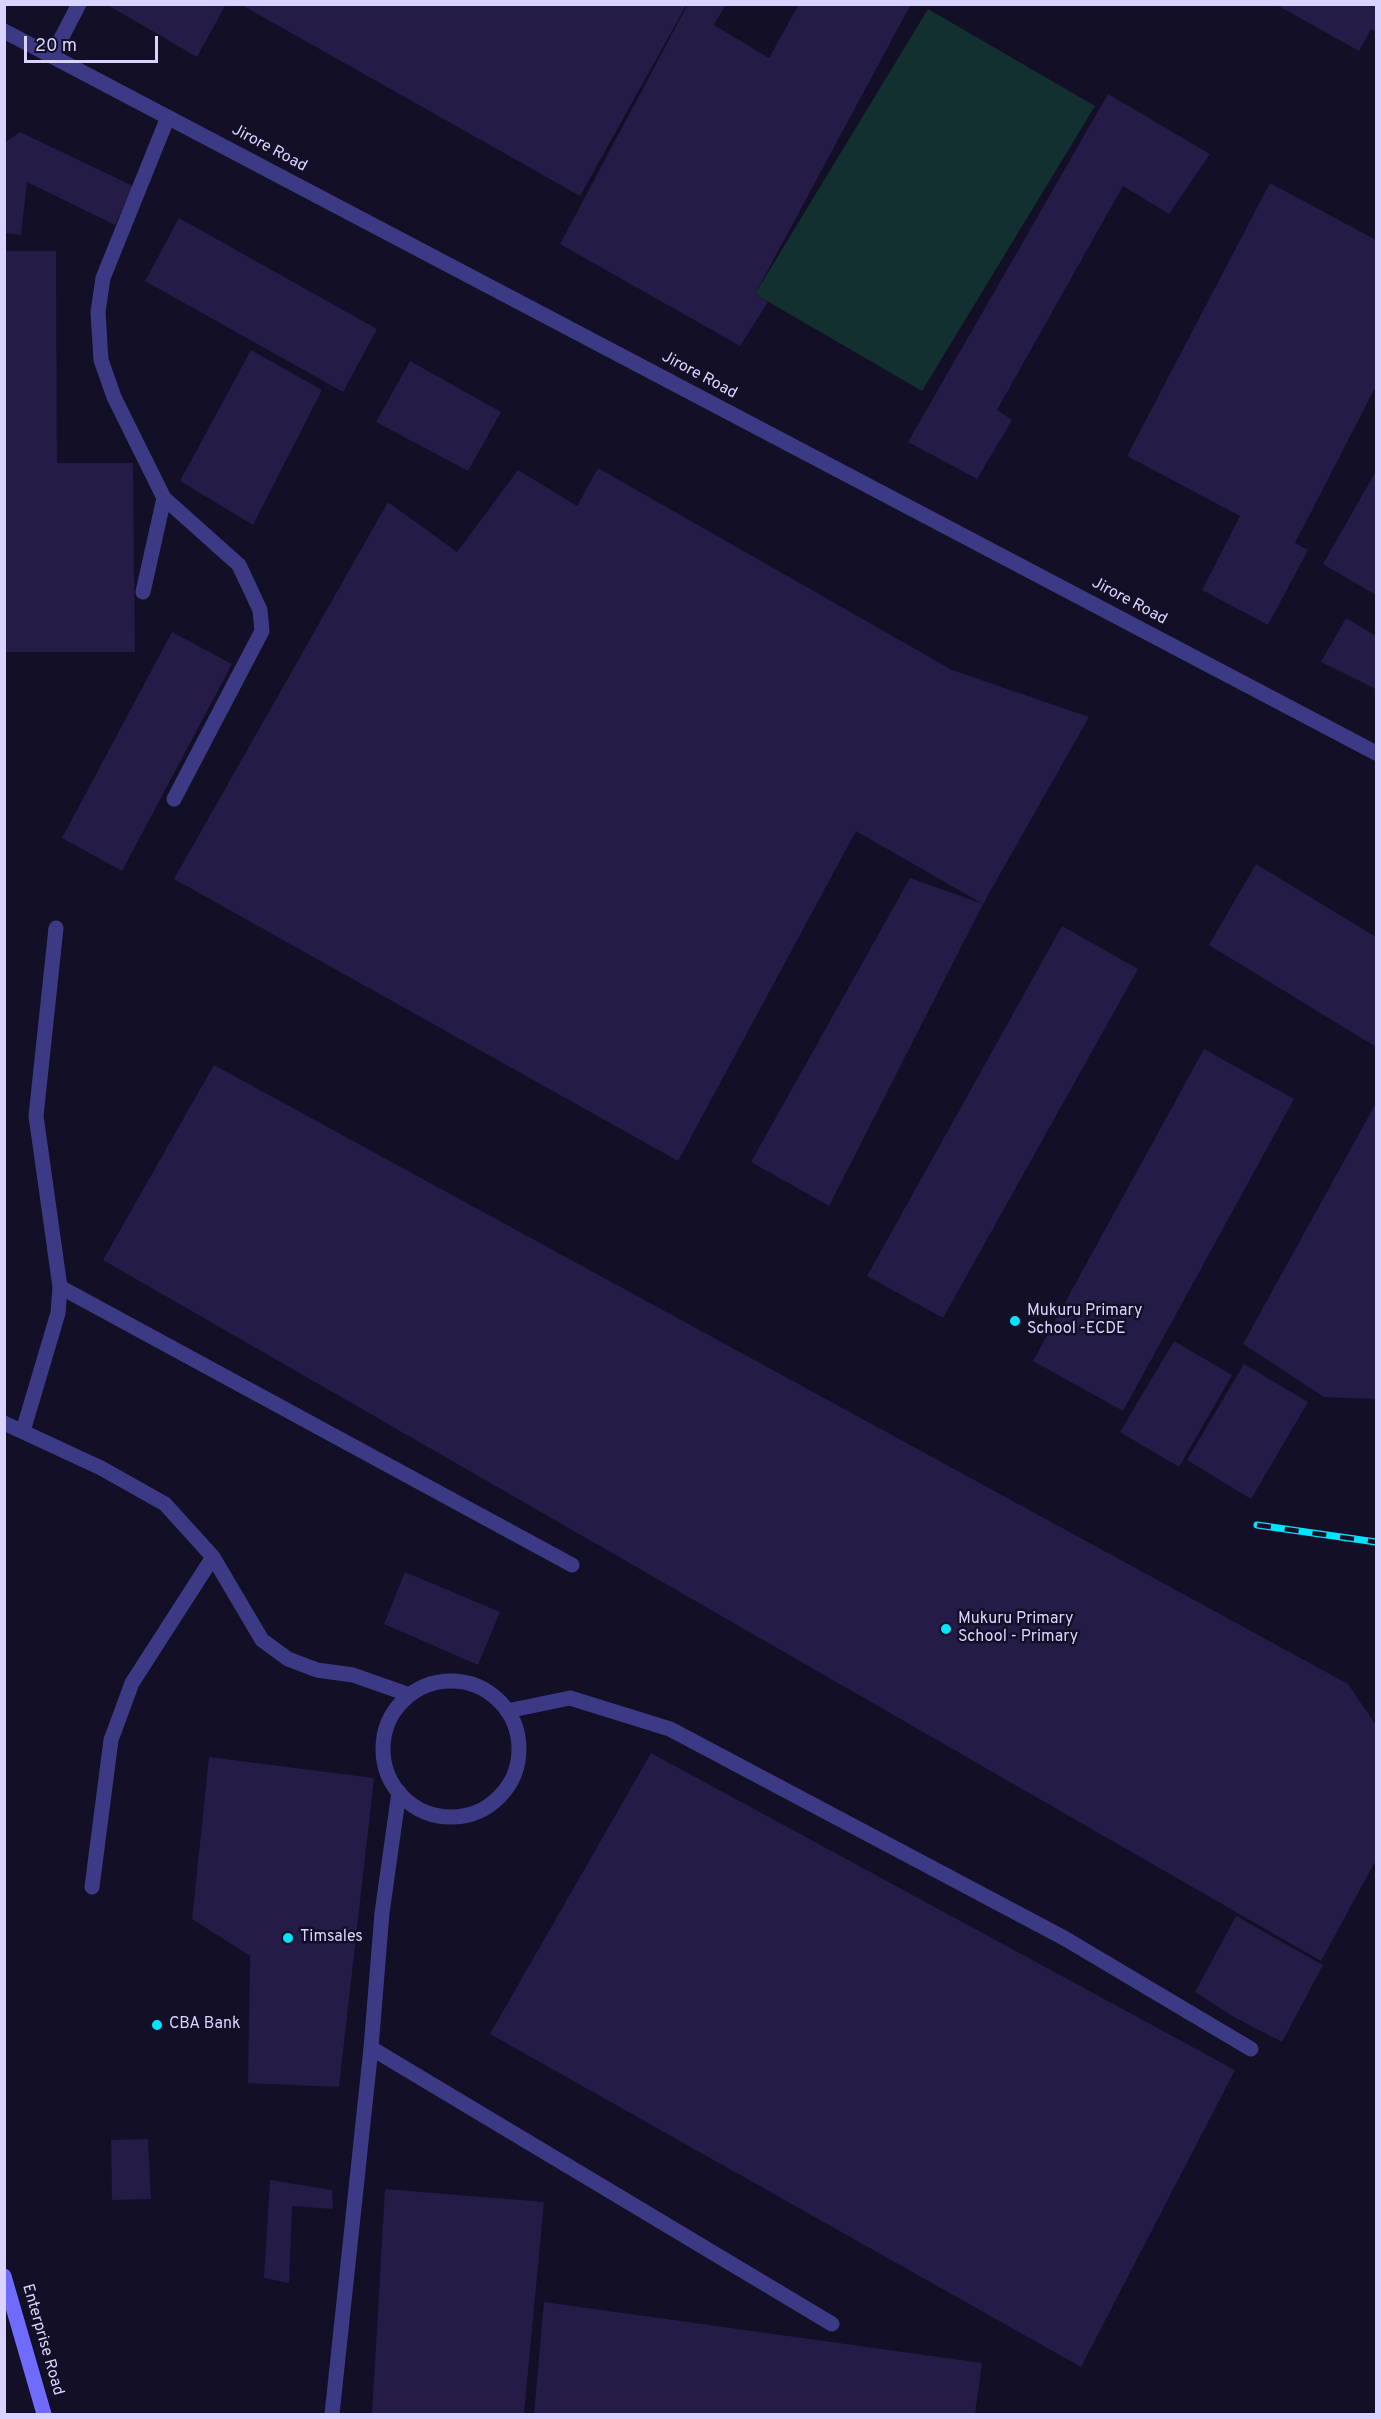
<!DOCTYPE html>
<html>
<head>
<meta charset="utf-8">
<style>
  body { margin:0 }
  #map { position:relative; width:1381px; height:2419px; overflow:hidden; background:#130f26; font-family:Overpass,sans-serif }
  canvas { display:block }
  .frame { position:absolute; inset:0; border:6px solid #d9d4ff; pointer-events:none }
  .scale { position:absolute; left:24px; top:36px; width:134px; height:27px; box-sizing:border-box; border:3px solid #d9d4ff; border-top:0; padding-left:8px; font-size:18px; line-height:21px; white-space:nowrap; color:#d9d4ff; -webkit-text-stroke:4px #130f26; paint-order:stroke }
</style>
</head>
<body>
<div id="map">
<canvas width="1381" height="2419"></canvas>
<div class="frame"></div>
<div class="scale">20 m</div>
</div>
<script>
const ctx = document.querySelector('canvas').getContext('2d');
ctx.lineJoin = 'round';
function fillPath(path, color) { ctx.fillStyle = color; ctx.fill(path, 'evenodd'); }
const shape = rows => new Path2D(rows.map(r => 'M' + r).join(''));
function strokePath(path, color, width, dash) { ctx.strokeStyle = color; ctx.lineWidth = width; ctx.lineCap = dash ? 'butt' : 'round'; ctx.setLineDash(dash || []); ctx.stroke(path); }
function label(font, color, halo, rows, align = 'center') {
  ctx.font = font + ' Overpass,sans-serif'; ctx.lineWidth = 5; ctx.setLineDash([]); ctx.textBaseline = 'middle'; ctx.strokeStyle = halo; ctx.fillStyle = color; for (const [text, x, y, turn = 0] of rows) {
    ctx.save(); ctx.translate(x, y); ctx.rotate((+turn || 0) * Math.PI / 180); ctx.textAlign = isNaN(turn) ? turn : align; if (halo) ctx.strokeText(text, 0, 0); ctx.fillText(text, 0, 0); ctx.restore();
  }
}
const green = shape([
  [928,9,1095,106,922,391,755,294]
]);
const building = shape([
  [106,4,226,4,197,57],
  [240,4,687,4,580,196],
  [688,4,726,4,714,25,769,58,799,4,911,4,755,294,768,302,740,346,560,244],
  [1275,4,1376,4,1376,32,1371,29,1359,51],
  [1108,94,1210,154,1169,214,1123,186,997,410,1012,420,977,479,908,442],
  [20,132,133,186,115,225,27,182,21,235,4,233,4,143],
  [1270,183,1376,240,1376,386,1295,543,1308,550,1268,625,1202,590,1240,516,1127,456],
  [179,218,377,329,343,392,145,281],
  [4,251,56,251,57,463,133,463,135,652,4,652],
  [251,350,322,390,253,525,180,481],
  [410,361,501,412,468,471,376,422],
  [598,468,952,670,1089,717,983,904,829,1206,751,1162,910,878,983,904,856,831,678,1161,174,879,388,502,457,552,518,470,577,506],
  [1376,471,1376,595,1323,564],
  [1346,618,1376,636,1376,689,1321,662],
  [172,632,232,664,122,871,62,838],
  [1256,864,1376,937,1376,1047,1209,945],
  [1062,926,1138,969,943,1318,867,1276],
  [1204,1049,1294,1099,1123,1411,1033,1361],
  [214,1065,1348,1684,1376,1725,1376,1860,1321,1961,103,1260],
  [1376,1103,1376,1399,1324,1397,1243,1344],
  [1174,1341,1232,1375,1179,1467,1120,1432],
  [1244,1364,1308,1402,1251,1499,1187,1460],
  [405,1572,500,1612,478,1665,384,1624],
  [651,1753,1235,2070,1081,2367,490,2034],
  [209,1757,374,1778,339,2087,248,2083,250,1956,192,1919],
  [1236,1916,1323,1965,1282,2042,1234,2017,1195,1992],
  [148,2139,151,2199,112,2200,111,2140],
  [270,2180,332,2190,333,2209,292,2206,289,2283,264,2278],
  [385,2189,544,2202,524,2414,372,2414],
  [544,2302,982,2363,975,2414,534,2414]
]);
const lane = shape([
  [4,31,1376,753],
  [52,56,79,4],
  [164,498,239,565,260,610,262,631,174,799],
  [143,592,164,498,114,397,101,360,98,312,103,278,168,117],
  [60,1287,572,1565],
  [4,1423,101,1468,165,1504,213,1557,262,1640,288,1659,317,1670,353,1675,410,1695],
  [23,1431,58,1313,60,1287,36,1116,56,928],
  '383 1749a68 68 0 1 1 136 0a68 68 0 1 1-136 0Z',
  [507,1711,570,1698,670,1729,1064,1938,1251,2049],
  [92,1887,111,1740,132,1683,213,1557],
  [371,2048,832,2324],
  [332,2414,371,2048,382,1913,399,1792]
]);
const secondary = shape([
  [4,2276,44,2414]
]);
const rail = shape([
  [1257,1525,1376,1542]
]);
const markers = [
  [1015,1321,6,"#00e5ff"],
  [946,1629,6,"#00e5ff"],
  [288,1938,6,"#00e5ff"],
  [157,2025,6,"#00e5ff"]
];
const streetNames = [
  ["Jirore Road",269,149,28],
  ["Jirore Road",699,376,28],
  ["Jirore Road",1129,602,28],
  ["Enterprise Road",42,2340,74]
];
const poiNames = [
  ["Mukuru Primary",1027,1312],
  ["School -ECDE",1027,1330],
  ["Mukuru Primary",958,1620],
  ["School - Primary",958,1638],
  ["Timsales",300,1938],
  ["CBA Bank",169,2025]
];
fillPath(green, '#12302f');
fillPath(building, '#241b47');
strokePath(lane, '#3d3a85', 15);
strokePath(secondary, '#6f6bff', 15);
strokePath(rail, '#00e5ff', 7);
strokePath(rail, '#130f26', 4.5, [14]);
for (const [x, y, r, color] of markers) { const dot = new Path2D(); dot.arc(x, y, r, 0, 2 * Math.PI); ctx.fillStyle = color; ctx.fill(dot); strokePath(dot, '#130f26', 2); }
label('16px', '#d9d4ff', '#130f26', streetNames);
label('16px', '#d9d4ff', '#130f26', poiNames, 'left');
</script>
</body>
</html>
